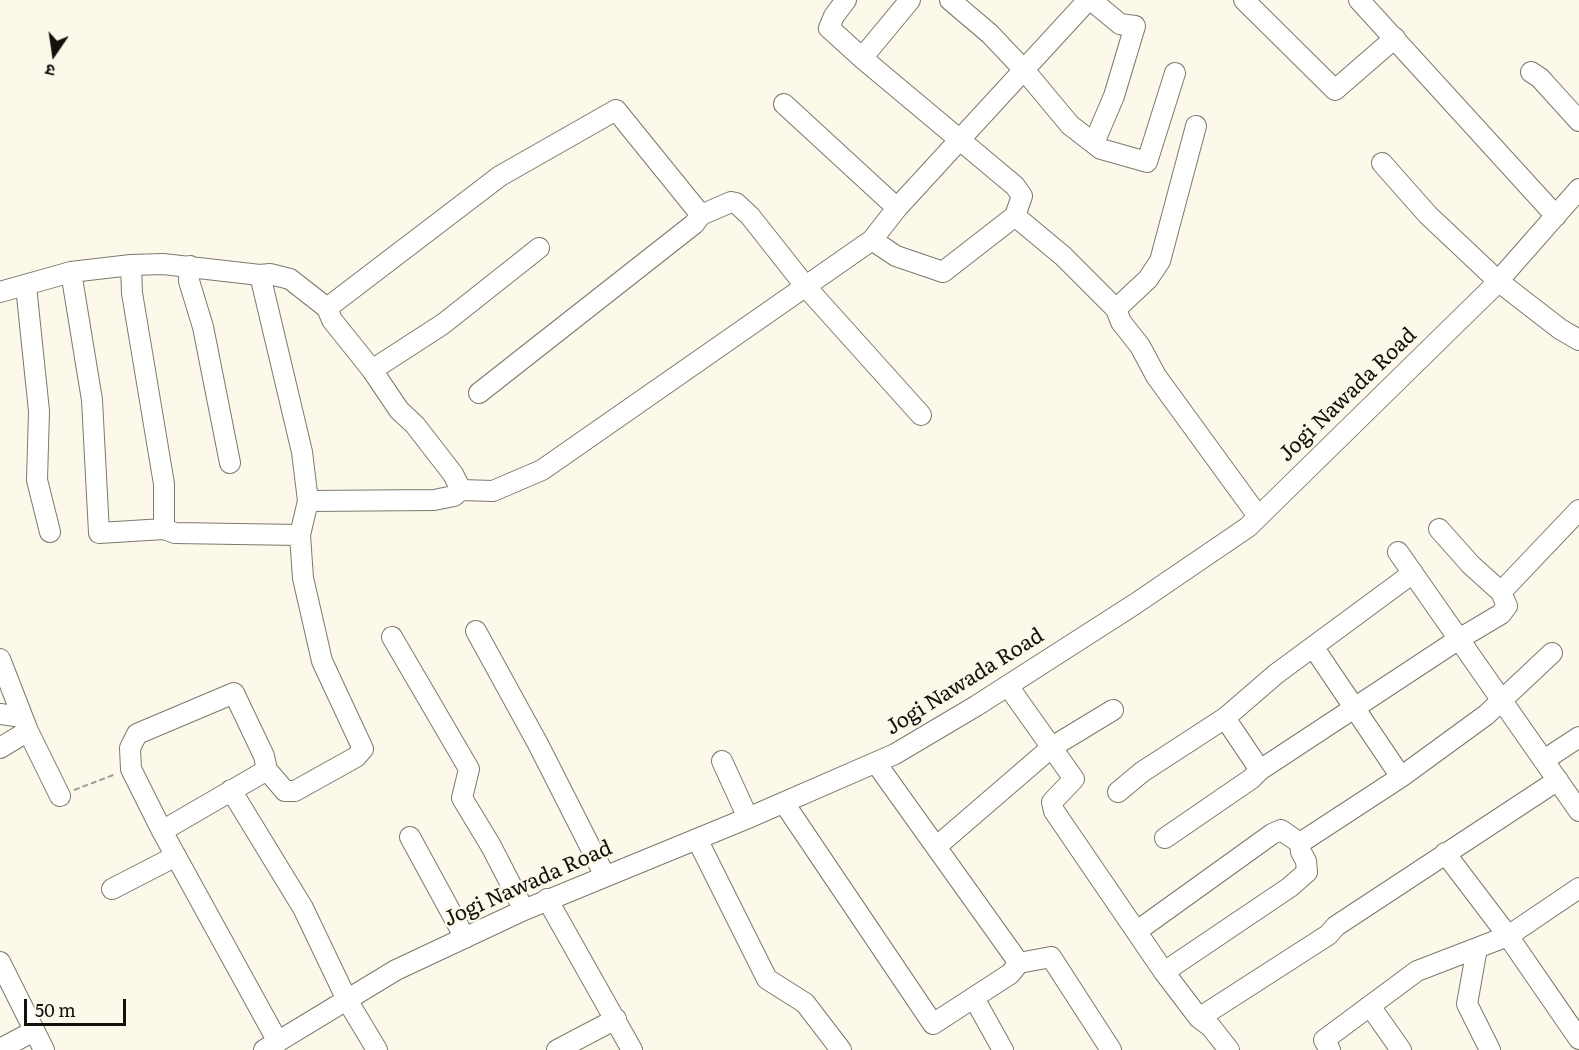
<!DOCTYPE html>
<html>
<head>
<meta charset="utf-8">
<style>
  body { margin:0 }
  #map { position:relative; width:1579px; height:1050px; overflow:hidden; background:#fcf8ea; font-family:Literata,"Noto Sans Devanagari",serif }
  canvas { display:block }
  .north { position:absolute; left:24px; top:24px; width:60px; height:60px; -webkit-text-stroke:4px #fcf8ea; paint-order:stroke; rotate:193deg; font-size:16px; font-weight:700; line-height:24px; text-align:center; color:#12110c }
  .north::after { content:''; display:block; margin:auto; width:21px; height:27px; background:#12110c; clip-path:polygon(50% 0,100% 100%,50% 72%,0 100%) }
  .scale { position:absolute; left:24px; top:999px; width:102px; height:27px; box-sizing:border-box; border:3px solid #12110c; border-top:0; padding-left:8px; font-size:18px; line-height:21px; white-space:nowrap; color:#12110c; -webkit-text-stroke:4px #fcf8ea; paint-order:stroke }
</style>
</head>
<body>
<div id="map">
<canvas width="1579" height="1050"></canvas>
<div class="north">उ</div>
<div class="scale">50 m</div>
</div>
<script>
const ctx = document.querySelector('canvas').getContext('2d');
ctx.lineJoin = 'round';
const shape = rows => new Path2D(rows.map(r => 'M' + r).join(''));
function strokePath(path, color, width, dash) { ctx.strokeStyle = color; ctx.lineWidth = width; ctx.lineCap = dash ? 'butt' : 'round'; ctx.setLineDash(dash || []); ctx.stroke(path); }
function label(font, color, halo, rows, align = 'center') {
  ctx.font = font + ' Literata,serif'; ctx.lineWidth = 5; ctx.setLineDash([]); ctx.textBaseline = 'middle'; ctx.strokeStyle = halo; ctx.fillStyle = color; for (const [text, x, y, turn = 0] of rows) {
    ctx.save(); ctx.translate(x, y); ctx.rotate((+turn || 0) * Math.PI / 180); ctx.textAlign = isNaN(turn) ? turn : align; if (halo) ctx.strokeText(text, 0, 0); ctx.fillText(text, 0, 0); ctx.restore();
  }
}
const path = shape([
  [74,790,116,774]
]);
const minor = shape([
  [846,0,834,16,829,28,862,58],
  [950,0,990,34,1025,71,1070,125,1101,149,1147,162,1175,73],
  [1091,0,1120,24,1135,26,1114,96,1094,143],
  [1244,0,1335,90,1395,38],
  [1359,0,1556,216],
  [1531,72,1540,78,1579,121],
  [784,104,897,208],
  [1382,163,1428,215,1498,281,1560,329,1579,340],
  [1015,216,1063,256,1116,309,1121,322,1140,346,1156,376,1258,516],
  [872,240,896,256,943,272,1015,216,1022,196,1015,186,862,58,910,0],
  [131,265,132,293,164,484,164,529],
  [190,266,189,281,203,327,230,463],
  [71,272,92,400,99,533,164,529,175,533,300,535],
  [260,275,302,452,308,501,300,535,303,578,322,661,363,749,356,757,295,791,285,791,267,770,264,756,234,693,137,734,130,748,131,769,162,831,278,1042],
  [26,286,39,411,37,480,50,532],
  [0,292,71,272,131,265,163,264,260,275,270,274,290,279,327,308,332,320,372,370,399,410,415,425,453,474,461,490],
  [327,308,500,176,616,110,701,215],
  [1116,309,1148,279,1160,261,1196,126],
  [372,370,443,324,539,248],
  [479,393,694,224,701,215,731,202,736,203,750,216,806,287,921,415],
  [308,501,434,500,454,496,461,490,493,491,542,470,872,240,897,208,1088,0],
  [1398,552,1579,811],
  [1501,592,1579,510],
  [476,631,538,744,605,876],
  [392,637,469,769,462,798,491,846,524,910],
  [1314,648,1401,777],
  [0,659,28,731,60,796],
  [1008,686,1074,779,1052,802,1054,811,1164,972,1199,1018,1211,1027,1229,1050],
  [0,714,22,717],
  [1225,718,1260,770],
  [0,748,28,731],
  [1544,760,1579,737],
  [722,761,748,818],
  [876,763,1019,963],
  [231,790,303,908,347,1000,377,1050],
  [1118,792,1142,772,1225,718,1276,674,1413,573],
  [784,803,933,1024,1010,974,1019,963,1051,957,1111,1050],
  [162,831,267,770],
  [410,837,465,938],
  [1165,838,1251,779,1260,770,1459,639,1501,614,1507,606,1501,592,1471,565,1439,529],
  [697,839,767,979,805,1003,841,1050],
  [1300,843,1401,777,1486,715,1552,653],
  [936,847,1052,747,1113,710],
  [1445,853,1508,936,1579,1039],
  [112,889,176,856],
  [547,899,632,1050],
  [1137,931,1272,834,1281,830,1300,843],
  [1477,948,1467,1004,1490,1050],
  [0,962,44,1050],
  [1164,972,1290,887,1307,872,1306,861,1301,852,1300,843],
  [974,998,1003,1050],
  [1370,1006,1401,1050],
  [1199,1018,1328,935,1336,926,1558,780],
  [0,1049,34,1031],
  [264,1050,396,970,524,910,748,818,895,754,976,706,1135,604,1248,527,1492,288,1579,189],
  [557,1050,616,1019],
  [1330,1050,1324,1040,1417,971,1508,936,1579,888]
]);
const streetNames = [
  ["Jogi Nawada Road",1348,395,-44],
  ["Jogi Nawada Road",965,682,-32],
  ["Jogi Nawada Road",528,884,-24]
];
strokePath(minor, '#7c796d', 22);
strokePath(path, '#a09d93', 2, [6, 3]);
strokePath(minor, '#fff', 20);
label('21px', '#12110c', '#fcf8ea', streetNames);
</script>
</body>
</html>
